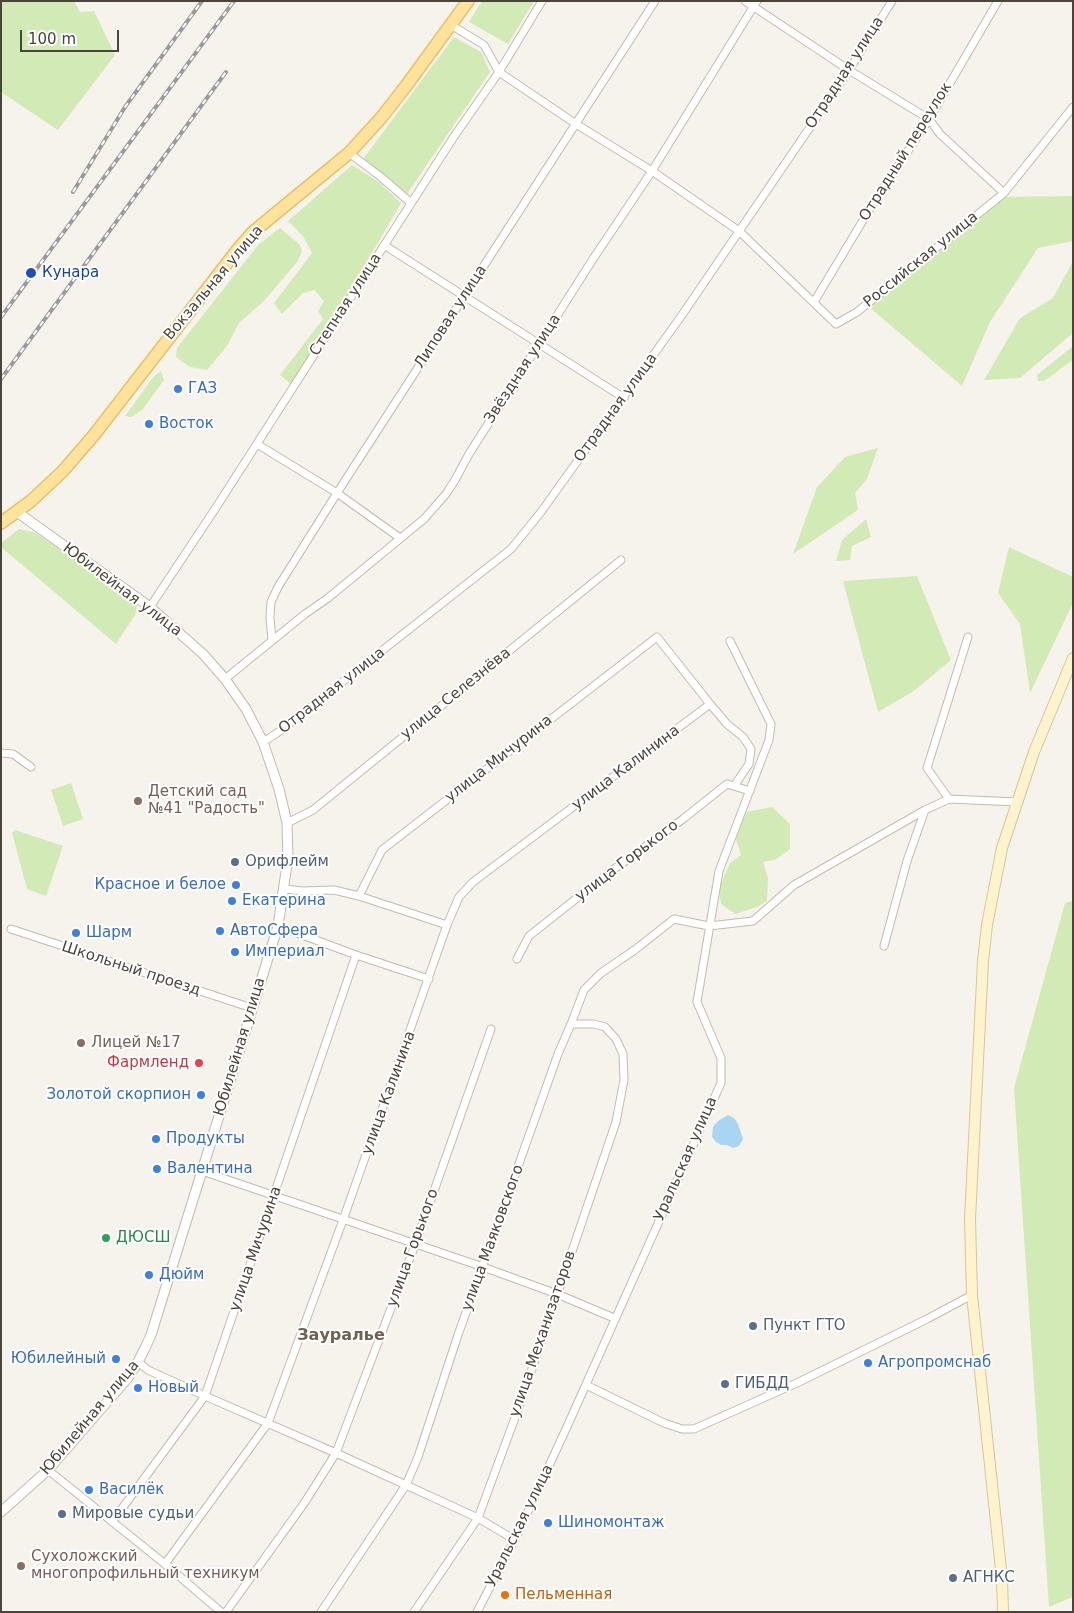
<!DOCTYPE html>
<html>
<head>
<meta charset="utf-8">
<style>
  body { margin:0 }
  #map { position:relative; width:1074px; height:1613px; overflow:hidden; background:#f6f3ec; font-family:"DejaVu Sans",sans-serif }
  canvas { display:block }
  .frame { position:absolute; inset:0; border:2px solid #4b4439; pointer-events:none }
  .scale { position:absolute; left:20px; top:30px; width:99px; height:22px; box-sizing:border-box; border:2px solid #4b4439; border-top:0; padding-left:6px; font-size:15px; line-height:18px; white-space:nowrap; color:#4b4439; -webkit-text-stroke:4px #fff; paint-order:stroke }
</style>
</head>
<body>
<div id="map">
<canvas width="1074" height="1613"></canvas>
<div class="frame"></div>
<div class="scale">100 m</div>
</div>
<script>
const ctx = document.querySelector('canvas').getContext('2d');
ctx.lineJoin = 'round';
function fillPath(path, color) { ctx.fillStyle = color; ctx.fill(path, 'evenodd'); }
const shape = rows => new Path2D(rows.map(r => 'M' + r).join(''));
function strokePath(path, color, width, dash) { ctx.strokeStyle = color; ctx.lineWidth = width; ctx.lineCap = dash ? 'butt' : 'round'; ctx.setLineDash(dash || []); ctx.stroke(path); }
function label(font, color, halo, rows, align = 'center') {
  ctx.font = font + ' "DejaVu Sans",sans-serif'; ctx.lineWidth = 4; ctx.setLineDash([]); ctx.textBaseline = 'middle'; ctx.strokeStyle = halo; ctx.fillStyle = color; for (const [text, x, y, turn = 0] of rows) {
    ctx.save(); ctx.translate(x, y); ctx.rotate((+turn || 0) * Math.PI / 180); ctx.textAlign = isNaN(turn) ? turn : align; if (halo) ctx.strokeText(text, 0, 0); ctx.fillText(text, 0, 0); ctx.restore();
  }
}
const green = shape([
  [1,1,74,1,80,12,94,11,115,55,58,130,1,92],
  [482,1,534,1,508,44,469,22],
  [454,37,481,52,490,72,407,194,363,159],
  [352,165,379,182,401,203,353,286,291,384,280,375,323,319,318,311,324,301,314,290,303,293,282,314,274,303,312,253,303,236,288,221],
  [1073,196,1073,241,1038,248,990,322,962,386,869,307,997,197],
  [280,228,299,244,302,251,298,261,264,301,239,323,227,346,207,370,190,367,176,357,177,348,258,245],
  [1073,261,1073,333,1020,378,984,380,1020,318,1053,298],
  [1073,346,1073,360,1044,381,1038,381,1037,375],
  [161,371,164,380,142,410,131,417,125,416,154,376],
  [878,448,867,479,855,493,858,510,793,554,817,487,845,457],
  [866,519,871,537,852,546,850,560,836,561,842,540],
  [19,529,36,533,131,599,137,606,135,615,116,644,1,547,1,543],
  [1009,547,1073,577,1073,603,1030,693,1020,624,998,593],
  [917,576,951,660,914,691,878,712,843,581],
  [71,783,83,819,63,826,51,790],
  [772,807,790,824,790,849,775,860,763,862,768,878,767,901,757,907,735,914,721,904,719,888,730,863,741,855,735,836,747,812],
  [15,830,63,846,46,896,27,889,12,833],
  [1073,901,1073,1597,1049,1607,1014,1088,1065,903]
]);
const water = shape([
  [728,1115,734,1118,738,1124,743,1139,739,1146,733,1148,727,1145,721,1145,716,1142,712,1137,713,1127,718,1121]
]);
const minor = shape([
  [745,1,849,70,929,119,940,134,1004,193],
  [451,25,484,45,499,72,576,124,652,171,739,231,836,324,857,312,1004,193,1073,107],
  [349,153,381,177,411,203],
  [384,245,624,398],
  [814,302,871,207,929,119,998,1],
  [257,444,337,493,400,538],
  [150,607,217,506,453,138,499,72,542,1],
  [272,640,270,618,271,602,278,587,337,493,655,1],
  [225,679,305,614,328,598,424,519,446,494,455,480,469,454,593,259,652,171,757,1],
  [263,742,280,731,511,549,541,512,682,315,849,70,892,1],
  [1,753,13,754,31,767],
  [949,799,1017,802],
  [287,823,313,810,621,560],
  [285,889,303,891,334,890,359,896,447,925],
  [359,896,382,850,657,637,710,704,727,724,743,737,751,749,749,764,734,786],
  [278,926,356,955,429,979],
  [11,929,252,1008],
  [884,946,907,861,925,810,949,799,927,768,968,637],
  [517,959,529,936,606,875,683,819,727,784,750,791],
  [202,1171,483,1267,557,1294,614,1318],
  [138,1362,148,1370,205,1396,336,1453,478,1518,515,1540],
  [586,1385,664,1423,682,1429,694,1429,799,1382,927,1319,972,1295],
  [48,1470,165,1564,221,1612],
  [112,1522,205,1396,356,955],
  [165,1564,268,1423,343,1220,447,925,459,897,473,882,710,704],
  [226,1612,305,1502,336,1453,415,1245,491,1029],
  [321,1612,406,1485,418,1457,458,1335,558,1054,571,1024,584,990,601,973,636,949,674,919,709,926,753,921,794,885,925,810],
  [414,1612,478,1518,519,1407,616,1122,624,1080,623,1054,616,1039,605,1027,594,1024,571,1024],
  [477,1612,517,1535,566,1429,721,1083,721,1058,697,1002,719,871,769,740,771,724,730,641]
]);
const tertiary = shape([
  [1,1512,48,1470,127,1379,138,1362,145,1348,151,1335,278,926,288,858,287,823,279,789,263,742,246,709,225,679,203,654,150,607,17,512]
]);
const secondary = shape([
  [1003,1612,1002,1579,972,1295,970,1219,983,961,987,925,1002,848,1034,752,1073,658]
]);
const primary = shape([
  [1,523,31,501,63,471,94,435,238,249,253,232,349,153,381,118,406,86,468,1]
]);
const rail = shape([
  [73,192,125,107,202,1],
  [1,317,234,1],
  [1,379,226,72]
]);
const markers = [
  [31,273,6,"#1a4fb4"],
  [178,389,5,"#3f7fe0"],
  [149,424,5,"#3f7fe0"],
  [138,801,5,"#8d6e63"],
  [235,862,5,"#5c6f8a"],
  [236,885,5,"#3f7fe0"],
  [232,901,5,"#3f7fe0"],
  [220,931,5,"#3f7fe0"],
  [76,933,5,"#3f7fe0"],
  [235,952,5,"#3f7fe0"],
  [81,1043,5,"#8d6e63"],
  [199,1063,5,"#e0444e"],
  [201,1095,5,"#3f7fe0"],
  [156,1139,5,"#3f7fe0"],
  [157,1169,5,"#3f7fe0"],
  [106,1238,5,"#2e9e5b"],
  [149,1275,5,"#3f7fe0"],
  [753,1326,5,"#5c6f8a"],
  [116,1359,5,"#3f7fe0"],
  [868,1363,5,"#3f7fe0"],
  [725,1384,5,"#5c6f8a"],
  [138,1388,5,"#3f7fe0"],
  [89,1490,5,"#3f7fe0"],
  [62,1514,5,"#5c6f8a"],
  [548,1523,5,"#3f7fe0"],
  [21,1566,5,"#8d6e63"],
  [953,1578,5,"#5c6f8a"],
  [505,1595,5,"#e8710a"]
];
const streetNames = [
  ["Отрадная улица",845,73,-57],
  ["Отрадный переулок",906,152,-58],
  ["Российская улица",921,260,-39],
  ["Вокзальная улица",214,283,-50],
  ["Степная улица",346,305,-57],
  ["Липовая улица",451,317,-57],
  ["Звёздная улица",523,369,-57],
  ["Отрадная улица",616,408,-54],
  ["Юбилейная улица",122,590,37],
  ["Отрадная улица",332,691,-38],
  ["улица Селезнёва",456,694,-39],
  ["улица Мичурина",499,759,-38],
  ["улица Калинина",626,768,-37],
  ["улица Горького",627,861,-37],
  ["Школьный проезд",131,969,18],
  ["Юбилейная улица",240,1047,-73],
  ["улица Калинина",389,1093,-70],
  ["Уральская улица",686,1159,-66],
  ["улица Маяковского",493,1238,-70],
  ["улица Горького",413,1248,-70],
  ["улица Мичурина",256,1249,-71],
  ["улица Механизаторов",543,1334,-71],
  ["Юбилейная улица",90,1418,-50],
  ["Уральская улица",520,1526,-64]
];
const transitNames = [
  ["Кунара",42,273]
];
const shopNames = [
  ["ГАЗ",188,389],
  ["Восток",159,424],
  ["Красное и белое",226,885,"right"],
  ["Екатерина",242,901],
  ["АвтоСфера",230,931],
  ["Шарм",86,933],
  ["Империал",245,952],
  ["Золотой скорпион",191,1095,"right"],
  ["Продукты",166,1139],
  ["Валентина",167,1169],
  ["Дюйм",159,1275],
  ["Юбилейный",106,1359,"right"],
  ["Агропромснаб",878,1363],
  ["Новый",148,1388],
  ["Василёк",99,1490],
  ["Шиномонтаж",558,1523]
];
const educationNames = [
  ["Детский сад",148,792],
  ["№41 \"Радость\"",148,809],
  ["Лицей №17",91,1043],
  ["Сухоложский",31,1557],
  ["многопрофильный техникум",31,1574]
];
const serviceNames = [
  ["Орифлейм",245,862],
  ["Пункт ГТО",763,1326],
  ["ГИБДД",735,1384],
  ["Мировые судьи",72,1514],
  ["АГНКС",963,1578]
];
const healthNames = [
  ["Фармленд",189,1063]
];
const leisureNames = [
  ["ДЮСШ",116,1238]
];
const foodNames = [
  ["Пельменная",515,1595]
];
const neighbourhoodNames = [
  ["Зауралье",341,1336]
];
fillPath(green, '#d2eab5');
fillPath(water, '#a9d4f2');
strokePath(minor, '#c2bbae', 9);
strokePath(tertiary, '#c2bbae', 11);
strokePath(secondary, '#d6c79b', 12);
strokePath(primary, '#e6c16a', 14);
strokePath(minor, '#fff', 7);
strokePath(tertiary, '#fff', 9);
strokePath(secondary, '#fff3cd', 10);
strokePath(primary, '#ffe39c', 11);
strokePath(rail, '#9a9a9a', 4);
strokePath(rail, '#fff', 2, [5.5]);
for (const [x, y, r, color] of markers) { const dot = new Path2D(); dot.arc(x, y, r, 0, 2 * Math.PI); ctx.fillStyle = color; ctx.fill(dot); strokePath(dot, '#fff', 2); }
label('15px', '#4b4439', '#fff', streetNames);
label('15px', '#164399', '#fff', transitNames, 'left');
label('15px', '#366cbe', '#fff', shopNames, 'left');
label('15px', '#785e54', '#fff', educationNames, 'left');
label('15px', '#4e5e75', '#fff', serviceNames, 'left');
label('15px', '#be3a42', '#fff', healthNames, 'right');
label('15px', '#27864d', '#fff', leisureNames, 'left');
label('15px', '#c56008', '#fff', foodNames, 'left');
label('bold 16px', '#6e6250', '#fff', neighbourhoodNames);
</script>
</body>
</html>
